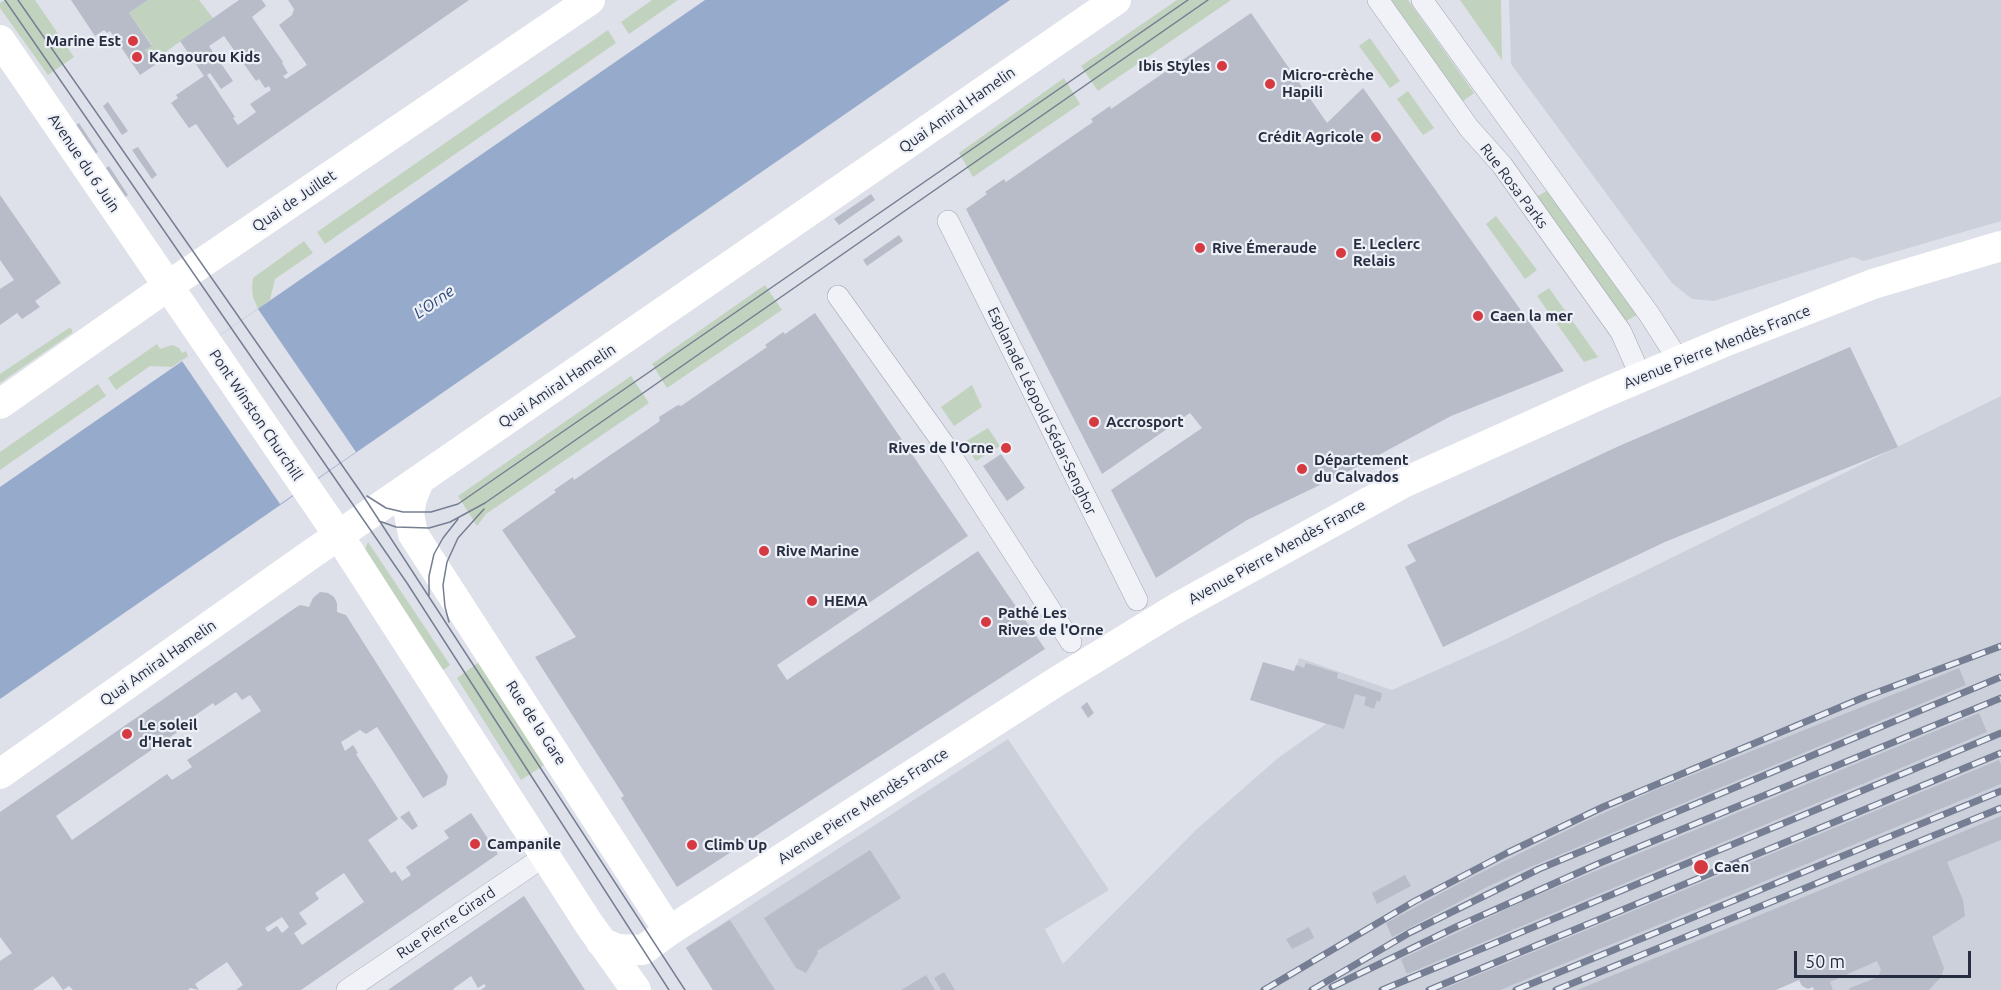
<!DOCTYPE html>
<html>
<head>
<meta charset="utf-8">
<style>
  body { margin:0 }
  #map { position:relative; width:2001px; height:990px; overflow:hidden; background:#dee1e9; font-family:Ubuntu,sans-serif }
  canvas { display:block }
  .scale { position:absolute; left:1794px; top:951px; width:177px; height:27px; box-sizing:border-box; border:3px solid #262d40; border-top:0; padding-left:8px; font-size:18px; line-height:21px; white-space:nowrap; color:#262d40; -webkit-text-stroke:4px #edf0f6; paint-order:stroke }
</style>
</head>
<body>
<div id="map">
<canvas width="2001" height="990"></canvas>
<div class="scale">50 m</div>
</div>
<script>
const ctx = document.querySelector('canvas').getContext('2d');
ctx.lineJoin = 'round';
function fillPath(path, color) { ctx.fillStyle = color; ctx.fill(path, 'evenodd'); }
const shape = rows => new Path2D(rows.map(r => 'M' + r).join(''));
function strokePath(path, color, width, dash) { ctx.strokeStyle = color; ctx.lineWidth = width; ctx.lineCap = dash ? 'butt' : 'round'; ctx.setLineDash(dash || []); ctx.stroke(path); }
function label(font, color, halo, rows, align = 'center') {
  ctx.font = font + ' Ubuntu,sans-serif'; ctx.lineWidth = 4.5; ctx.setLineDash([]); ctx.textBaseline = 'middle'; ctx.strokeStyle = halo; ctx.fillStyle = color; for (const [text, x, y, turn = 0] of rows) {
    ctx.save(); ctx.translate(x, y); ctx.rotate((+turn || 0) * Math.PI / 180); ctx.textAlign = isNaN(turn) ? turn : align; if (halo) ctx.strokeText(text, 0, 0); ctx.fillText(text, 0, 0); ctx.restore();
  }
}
const built = shape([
  [1509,0,2001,0,2001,221,1864,261,1853,257,1714,301,1692,299,1672,283,1511,64],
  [2001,396,2001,990,1820,990,1806,954,1717,990,713,990,686,947,1008,739,1109,890,1045,929,1063,964,1197,829,1278,758,1326,724,1282,710,1299,658,1392,690,1500,642]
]);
const green = shape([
  [5,0,35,0,74,57,48,75,0,8,0,3],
  [148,0,199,0,213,18,153,61,145,50,152,45,129,13],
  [652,0,678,0,629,34,621,22],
  [1177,0,1231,0,1098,91,1081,66],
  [1386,0,1408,0,1474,93,1459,104],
  [1460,0,1501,0,1502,60],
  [608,30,616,43,325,244,317,232],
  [1370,38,1400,81,1390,88,1359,46],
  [1064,78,1080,104,973,177,959,153],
  [1408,91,1434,128,1423,135,1397,99],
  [1552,188,1639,314,1626,321,1536,197],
  [1496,216,1537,270,1525,279,1486,224],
  [304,241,313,253,275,279,270,300,258,309,253,297,252,288,253,278],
  [765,285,782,310,667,388,652,364],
  [1549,288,1598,357,1584,362,1542,303,1537,296],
  [69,328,72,329,72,333,0,383,0,374],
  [157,344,160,349,172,345,179,348,182,353,186,351,188,356,172,367,150,366,116,390,108,378],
  [631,376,649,403,486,514,477,526,458,496],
  [98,384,106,396,0,470,0,452],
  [972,385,982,407,954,426,941,407],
  [988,428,1000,446,976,461,963,443],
  [368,542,450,665,442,671,365,549],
  [486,657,552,760,521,780,457,678]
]);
const water = shape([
  [705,0,1010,0,0,699,0,487]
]);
const pier = shape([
  [258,309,356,452,280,504,182,361]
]);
const building = shape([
  [71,0,148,0,129,13,152,46,145,50,155,65,140,75,110,31,107,33,104,30,95,36],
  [239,0,262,0,266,6,252,17,283,62,282,63,288,73,283,76,286,79,307,65,279,25,292,15,294,9,288,0,469,0,227,168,196,124,189,128,171,103,178,98,176,95,204,76,180,41],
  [224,36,256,81,259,79,265,88,269,86,271,90,250,104,256,112,238,125,233,118,235,117,207,75,210,73,221,89,233,81,209,46],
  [1251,13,1327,123,1363,88,1564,371,1451,416,1351,470,1247,520,1156,578,1111,490,1202,428,1190,413,1102,474,966,209,987,194,985,192,1004,179,1006,182,1093,122,1091,119,1110,106,1111,109],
  [108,102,128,131,122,135,103,106],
  [79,123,98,152,93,155,73,127],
  [138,147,157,175,152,179,132,150],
  [109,166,128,195,123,199,103,170],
  [871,194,875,200,839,225,834,219],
  [0,195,61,283,35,301,40,307,22,319,17,313,0,325,0,289,14,280,0,260],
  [899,235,903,241,867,266,863,260],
  [815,313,968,536,777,665,787,680,978,551,1045,649,677,887,621,798,624,796,535,657,576,637,502,530,556,492,554,490,573,477,574,480,660,421,659,417,678,405,681,406,767,347,765,345,783,332,785,334],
  [1850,347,1898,447,1665,542,1443,647,1405,567,1416,561,1407,545,1619,446],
  [1001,454,1025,488,1007,501,983,466],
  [320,592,328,593,334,597,337,603,337,612,346,615,448,776,446,785,423,798,377,727,366,734,360,730,341,742,345,751,353,745,358,753,356,754,398,819,368,840,391,873,395,871,402,881,411,875,406,867,449,838,444,831,471,813,498,854,301,990,236,990,243,985,227,962,195,984,199,990,190,988,188,990,73,990,69,986,63,990,53,976,33,990,0,990,0,961,12,953,0,937,0,812,295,608,300,605,309,607,313,598],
  [236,692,242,700,250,695,261,711,187,760,192,767,172,780,167,774,72,840,56,816,186,726,184,723,213,703,215,706],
  [344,873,364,902,302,945,294,933,307,924,299,913,319,899,315,893],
  [282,917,289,927,282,933,277,926,268,932,265,928],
  [1263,662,1294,671,1296,665,1304,668,1306,663,1338,673,1337,678,1382,693,1380,702,1377,700,1374,709,1364,705,1366,697,1355,694,1344,729,1250,700],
  [1959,668,1966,685,1528,868,1487,887,1392,937,1386,923,1462,882,1584,822,1657,789],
  [1087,702,1094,713,1088,718,1081,707],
  [1979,713,1987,732,1407,974,1401,959,1528,899],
  [1999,760,2001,764,2001,784,1500,990,1441,990],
  [409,811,418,826,412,830,400,817],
  [2001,816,2001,840,1947,862,1963,900,1965,916,1932,937,1944,968,1941,977,1929,990,1849,990,1850,988,1878,977,1881,970,1877,961,1830,982,1833,990,1814,990,1813,987,1808,989,1802,986,1799,980,1776,990,1577,990],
  [870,850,901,898,817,951,818,953,806,973,796,968,764,918],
  [1405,875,1411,886,1377,904,1372,893],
  [524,896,585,990,481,990,486,986,484,984,478,988,471,976,453,989,454,990,388,990],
  [730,920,775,990,713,990,686,948],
  [1309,927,1314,938,1292,949,1286,939],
  [944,972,955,990,941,990,934,978],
  [926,975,935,990,901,990]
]);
const street = shape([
  [1378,0,1469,128,1502,165,1621,332,1641,377],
  [1422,0,1649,314,1679,361],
  [948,221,1137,600],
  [838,296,943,443,1071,642],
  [347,990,545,856]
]);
const secondary = shape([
  [0,40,339,536,589,924,636,990],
  [0,404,168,286,590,0],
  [419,481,412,498,409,514,413,534,669,931],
  [0,774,310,555,1116,0],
  [601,942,617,949,643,950,669,931,1056,682,1175,609,1403,483,1599,395,1729,340,1873,284,2001,246]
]);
const tram = shape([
  [5,0,407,583,669,990],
  [18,0,360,491,685,990],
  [367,496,386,508,403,512,431,512,458,504,1188,0],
  [379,521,396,527,429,528,450,522,485,503,1208,0],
  [429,595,429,576,434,554,443,538,458,519],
  [449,622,445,607,443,585,447,562,458,538,484,509]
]);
const rail = shape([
  [1332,987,1456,927,1600,863,2001,698],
  [1264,990,1415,901,1507,853,1603,807,1862,698,2001,646],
  [1312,990,1409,933,1539,869,2001,677],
  [1382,990,2001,733],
  [1429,990,2001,753],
  [1516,990,2001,791],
  [1556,990,2001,808]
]);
const markers = [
  [133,41,6,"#d73940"],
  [137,57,6,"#d73940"],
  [1222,66,6,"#d73940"],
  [1270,84,6,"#d73940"],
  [1376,137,6,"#d73940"],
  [1200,248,6,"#d73940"],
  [1341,253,6,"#d73940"],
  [1478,316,6,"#d73940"],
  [1094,422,6,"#d73940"],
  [1006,448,6,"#d73940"],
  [1302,469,6,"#d73940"],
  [764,551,6,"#d73940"],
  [812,601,6,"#d73940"],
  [986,622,6,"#d73940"],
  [127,734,6,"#d73940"],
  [475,844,6,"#d73940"],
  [692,845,6,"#d73940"],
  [1701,867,8,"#d73940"]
];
const poiNames = [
  ["Marine Est",121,41,"right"],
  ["Kangourou Kids",149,57],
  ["Ibis Styles",1210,66,"right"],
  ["Micro-crèche",1282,75],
  ["Hapili",1282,92],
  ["Crédit Agricole",1364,137,"right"],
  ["E. Leclerc",1353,244],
  ["Relais",1353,261],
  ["Rive Émeraude",1212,248],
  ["Caen la mer",1490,316],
  ["Accrosport",1106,422],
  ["Rives de l'Orne",994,448,"right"],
  ["Département",1314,460],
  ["du Calvados",1314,477],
  ["Rive Marine",776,551],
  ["HEMA",824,601],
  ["Pathé Les",998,613],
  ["Rives de l'Orne",998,630],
  ["Le soleil",139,725],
  ["d'Herat",139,742],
  ["Campanile",487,844],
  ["Climb Up",704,845],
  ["Caen",1714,867]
];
const streetNames = [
  ["Quai Amiral Hamelin",957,110,-35],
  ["Avenue du 6 Juin",84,163,56],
  ["Rue Rosa Parks",1514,186,53],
  ["Quai de Juillet",294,201,-34],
  ["Avenue Pierre Mendès France",1717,347,-22],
  ["Quai Amiral Hamelin",557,386,-34],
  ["Esplanade Léopold Sédar-Senghor",1042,411,64],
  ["Pont Winston Churchill",256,415,56],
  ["Avenue Pierre Mendès France",1277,552,-29],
  ["Quai Amiral Hamelin",158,663,-35],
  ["Rue de la Gare",536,723,57],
  ["Avenue Pierre Mendès France",863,806,-33],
  ["Rue Pierre Girard",446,923,-34]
];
const waterNames = [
  ["L'Orne",434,302,-35]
];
fillPath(built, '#ccd0db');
fillPath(green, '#c1d3be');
fillPath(water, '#96aacb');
fillPath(pier, '#dee1e9');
fillPath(building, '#b8bcc9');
strokePath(street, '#a3a7b3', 22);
strokePath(street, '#f1f2f7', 21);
strokePath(secondary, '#fff', 30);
strokePath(tram, '#767e93', 1.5);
strokePath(rail, '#767e93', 7);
strokePath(rail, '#edf0f6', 4.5, [14]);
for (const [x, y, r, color] of markers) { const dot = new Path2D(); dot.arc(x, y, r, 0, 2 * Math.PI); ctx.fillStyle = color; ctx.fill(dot); strokePath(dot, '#edf0f6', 2); }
label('bold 15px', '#262d40', '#edf0f6', poiNames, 'left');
label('15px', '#262d40', '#edf0f6', streetNames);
label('italic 16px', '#2d4677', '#edf0f6', waterNames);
</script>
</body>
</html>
